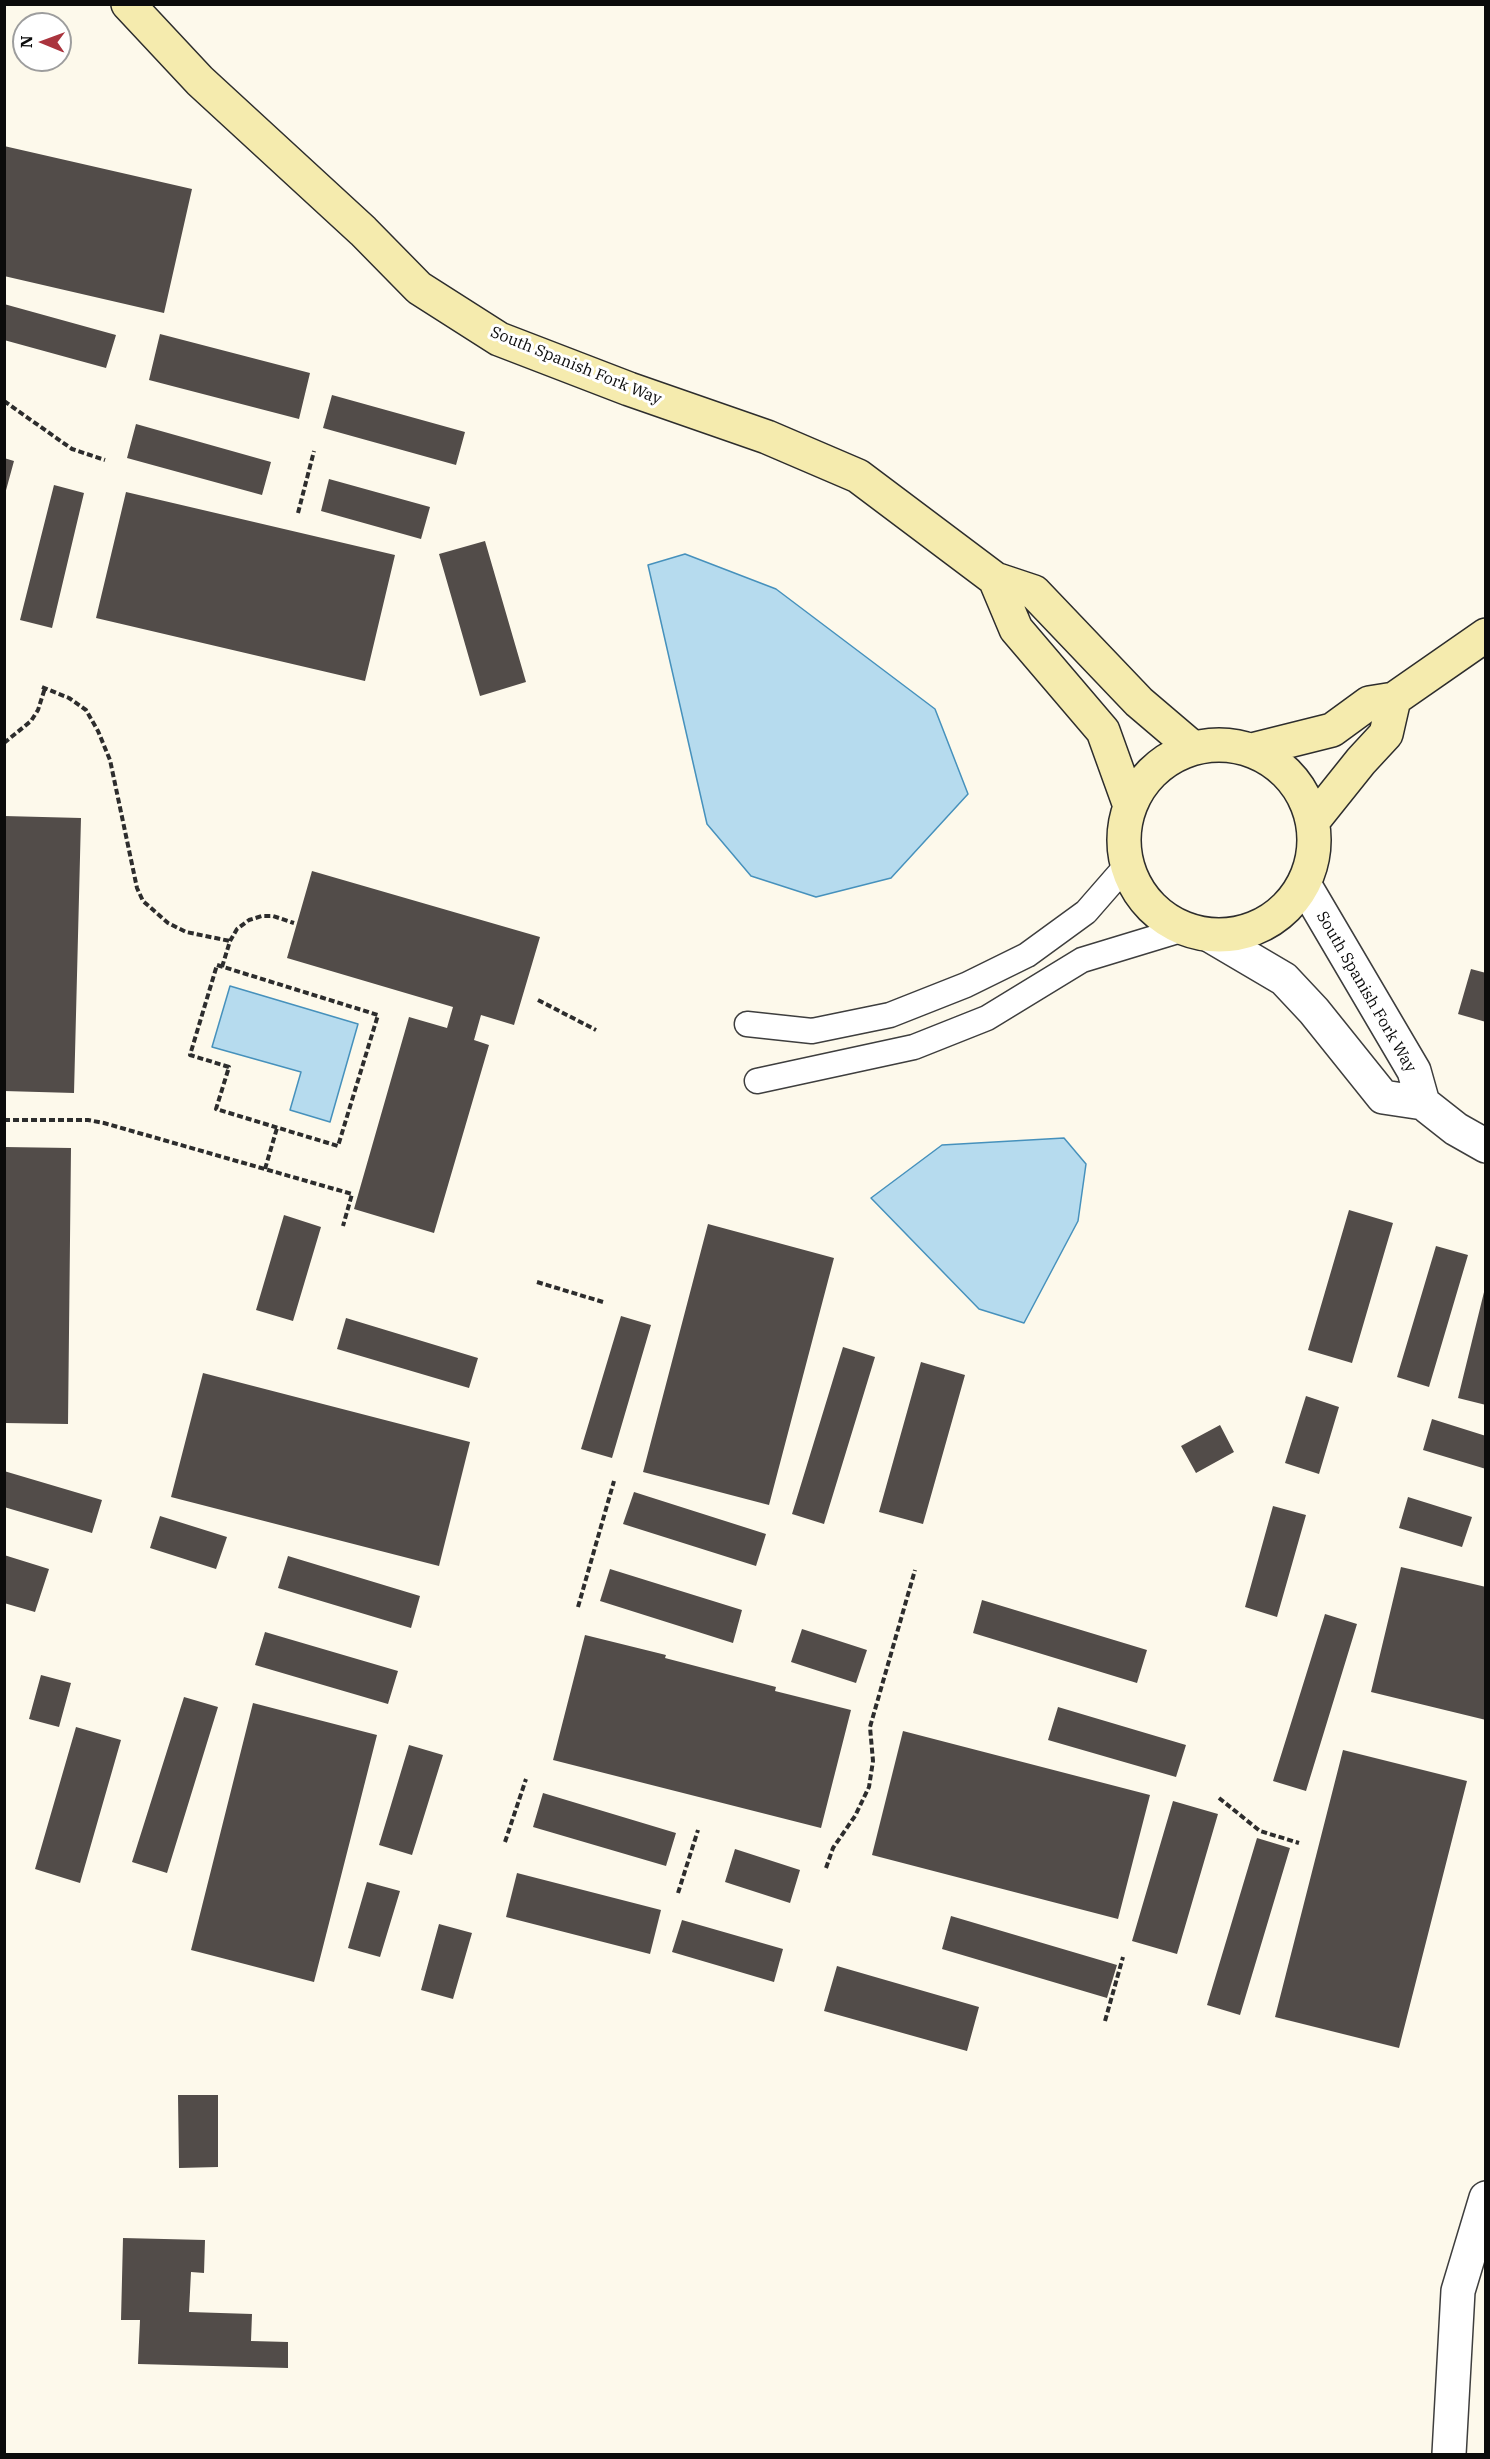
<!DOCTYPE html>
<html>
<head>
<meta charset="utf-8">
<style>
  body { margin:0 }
  #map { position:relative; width:1490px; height:2459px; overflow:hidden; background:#fdf9eb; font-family:"IBM Plex Serif",serif }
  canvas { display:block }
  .frame { position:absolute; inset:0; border:6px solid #0b0b0b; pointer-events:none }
  .north { position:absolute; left:12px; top:12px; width:60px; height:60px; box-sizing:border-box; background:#fff; border:2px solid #9d9d9d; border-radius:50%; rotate:271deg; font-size:16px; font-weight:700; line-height:24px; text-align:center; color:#0b0b0b }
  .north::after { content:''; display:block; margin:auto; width:21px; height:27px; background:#aa343e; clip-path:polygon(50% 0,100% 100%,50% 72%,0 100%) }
</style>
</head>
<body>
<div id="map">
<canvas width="1490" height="2459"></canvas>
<div class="frame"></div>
<div class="north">N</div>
</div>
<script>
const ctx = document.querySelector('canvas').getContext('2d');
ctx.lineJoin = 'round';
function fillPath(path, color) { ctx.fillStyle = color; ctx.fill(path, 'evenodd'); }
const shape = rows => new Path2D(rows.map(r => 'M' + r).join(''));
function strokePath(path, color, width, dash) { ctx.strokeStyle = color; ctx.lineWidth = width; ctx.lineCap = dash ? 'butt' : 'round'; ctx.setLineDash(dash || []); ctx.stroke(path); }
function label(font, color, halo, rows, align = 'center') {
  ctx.font = font + ' "IBM Plex Serif",serif'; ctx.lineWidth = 6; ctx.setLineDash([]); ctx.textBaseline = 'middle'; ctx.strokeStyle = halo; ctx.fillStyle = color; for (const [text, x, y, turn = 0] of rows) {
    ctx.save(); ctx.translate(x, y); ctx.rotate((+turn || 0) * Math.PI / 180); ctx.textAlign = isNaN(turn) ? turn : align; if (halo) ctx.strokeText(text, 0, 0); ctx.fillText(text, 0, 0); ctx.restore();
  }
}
const water = shape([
  [685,554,776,589,935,709,968,794,891,878,816,897,751,876,707,824,648,565,685,554],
  [230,986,358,1024,330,1122,290,1110,301,1072,212,1047,230,986],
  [1064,1138,1086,1164,1078,1221,1024,1323,979,1309,871,1198,942,1145,1064,1138]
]);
const building = shape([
  [4,146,192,189,164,313,4,276],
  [4,304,116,335,106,368,4,340],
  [160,334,310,373,299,419,149,380],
  [332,395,465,432,456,465,323,428],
  [136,424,271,462,262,495,127,458],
  [4,458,14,461,5,494,4,494],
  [329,479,430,507,421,539,321,511],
  [54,485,84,493,52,628,20,620],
  [126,492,395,555,365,681,96,618],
  [485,541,526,682,480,696,439,554],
  [4,816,81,818,74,1093,4,1091],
  [312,871,540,937,514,1025,481,1015,474,1040,489,1045,434,1233,354,1209,409,1017,447,1028,453,1007,287,958],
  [1471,969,1486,973,1486,1022,1458,1014],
  [4,1147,71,1148,68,1424,4,1423],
  [1349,1210,1393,1223,1352,1363,1308,1350],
  [284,1215,321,1227,293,1321,256,1310],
  [708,1224,834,1258,769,1505,643,1472],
  [1436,1246,1468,1255,1429,1387,1397,1377],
  [1485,1288,1486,1288,1486,1405,1458,1398],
  [621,1316,651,1325,612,1458,581,1449],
  [346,1318,478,1358,469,1388,337,1349],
  [843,1347,875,1357,824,1524,792,1514],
  [921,1362,965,1375,923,1524,879,1512],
  [203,1373,470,1442,439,1566,171,1497],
  [1306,1396,1339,1407,1319,1474,1285,1463],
  [1432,1419,1486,1436,1486,1469,1423,1450],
  [1220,1425,1234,1452,1196,1473,1181,1446],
  [4,1471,102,1500,92,1533,4,1507],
  [634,1492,766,1534,756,1566,623,1524],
  [1408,1497,1472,1517,1462,1547,1399,1528],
  [1273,1506,1306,1515,1277,1617,1245,1607],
  [160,1516,227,1537,216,1569,150,1548],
  [4,1555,49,1569,35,1612,4,1603],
  [288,1556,420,1596,411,1628,278,1588],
  [1401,1567,1486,1587,1486,1720,1371,1692],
  [610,1569,742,1610,733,1643,600,1601],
  [982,1600,1147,1650,1137,1683,973,1633],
  [1325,1614,1357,1624,1306,1791,1273,1781],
  [802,1629,867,1650,856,1683,791,1662],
  [265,1632,398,1671,388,1704,255,1665],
  [585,1635,666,1655,665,1658,776,1687,775,1691,851,1710,821,1828,553,1760],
  [41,1675,71,1683,59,1727,29,1719],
  [184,1697,218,1707,167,1873,132,1862],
  [253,1703,377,1735,314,1982,191,1950],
  [1058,1707,1186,1745,1176,1777,1048,1740],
  [76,1727,121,1740,80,1883,35,1869],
  [903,1731,1150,1795,1118,1919,872,1855],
  [409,1745,443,1755,412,1855,379,1845],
  [1343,1750,1467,1781,1399,2048,1275,2017],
  [543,1793,676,1833,666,1866,533,1827],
  [1173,1801,1218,1814,1177,1954,1132,1941],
  [1257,1838,1290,1848,1240,2015,1207,2005],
  [735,1849,800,1870,790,1903,725,1882],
  [517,1873,661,1910,650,1954,506,1917],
  [367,1882,400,1891,380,1957,348,1948],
  [951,1916,1117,1965,1107,1998,942,1949],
  [682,1920,783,1949,774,1982,672,1952],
  [439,1924,472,1933,453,1999,421,1990],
  [837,1966,979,2007,967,2051,824,2011],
  [178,2095,218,2095,218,2167,179,2168],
  [123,2238,205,2240,204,2273,191,2272,189,2312,252,2314,251,2341,288,2342,288,2368,138,2364,140,2320,121,2320]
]);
const path = shape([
  [4,401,72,449,105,460],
  [298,513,314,451],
  [42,687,69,698,86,710,98,731,110,760,137,888,143,901,168,923,186,932,230,941],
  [4,743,31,721,38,710,45,688],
  [217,965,378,1015,338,1146,216,1109,229,1067,190,1055,217,965],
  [222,967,230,941,237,929,249,920,262,916,273,916,294,923],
  [538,1000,596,1030],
  [4,1120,88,1120,104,1123,352,1194,343,1226],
  [265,1169,277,1128],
  [537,1282,603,1302],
  [578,1607,614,1481],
  [1219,1798,1260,1831,1299,1843],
  [505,1842,526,1779],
  [826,1868,833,1848,855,1816,869,1787,873,1761,870,1727,915,1570],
  [678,1893,698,1830],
  [1105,2021,1123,1957]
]);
const lane = shape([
  [747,1024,812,1031,890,1015,966,985,1027,955,1086,912,1127,865],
  [757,1081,914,1047,987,1018,1082,960,1184,929]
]);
const street = shape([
  [1304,884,1414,1071,1423,1103],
  [1211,936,1284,979,1314,1011,1383,1097,1423,1103,1456,1129,1486,1146],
  [1449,2454,1458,2291,1486,2198]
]);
const secondary = shape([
  [128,4,200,81,363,231,419,288,499,339,629,389,767,437,858,476,995,579,1034,592,1139,702,1193,748],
  [995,579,1016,629,1103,731,1130,806],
  '1124 840a95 95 0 1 1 190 0a95 95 0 1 1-190 0Z',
  [1252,750,1332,730,1369,703,1394,699,1486,635],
  [1313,821,1361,761,1386,734,1394,699]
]);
const streetNames = [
  ["South Spanish Fork Way",576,366,22],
  ["South Spanish Fork Way",1366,992,60]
];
fillPath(water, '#b6dbee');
strokePath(water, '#4691bc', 1.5);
fillPath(building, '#524c49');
strokePath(lane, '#3e3e3e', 27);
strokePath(street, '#3e3e3e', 36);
strokePath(secondary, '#2d2d2d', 36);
strokePath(path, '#2d2d2d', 4, [6, 3]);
strokePath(lane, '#fff', 24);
strokePath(street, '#fff', 33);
strokePath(secondary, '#f5ebae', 33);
label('16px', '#0b0b0b', '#fff', streetNames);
</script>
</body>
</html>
